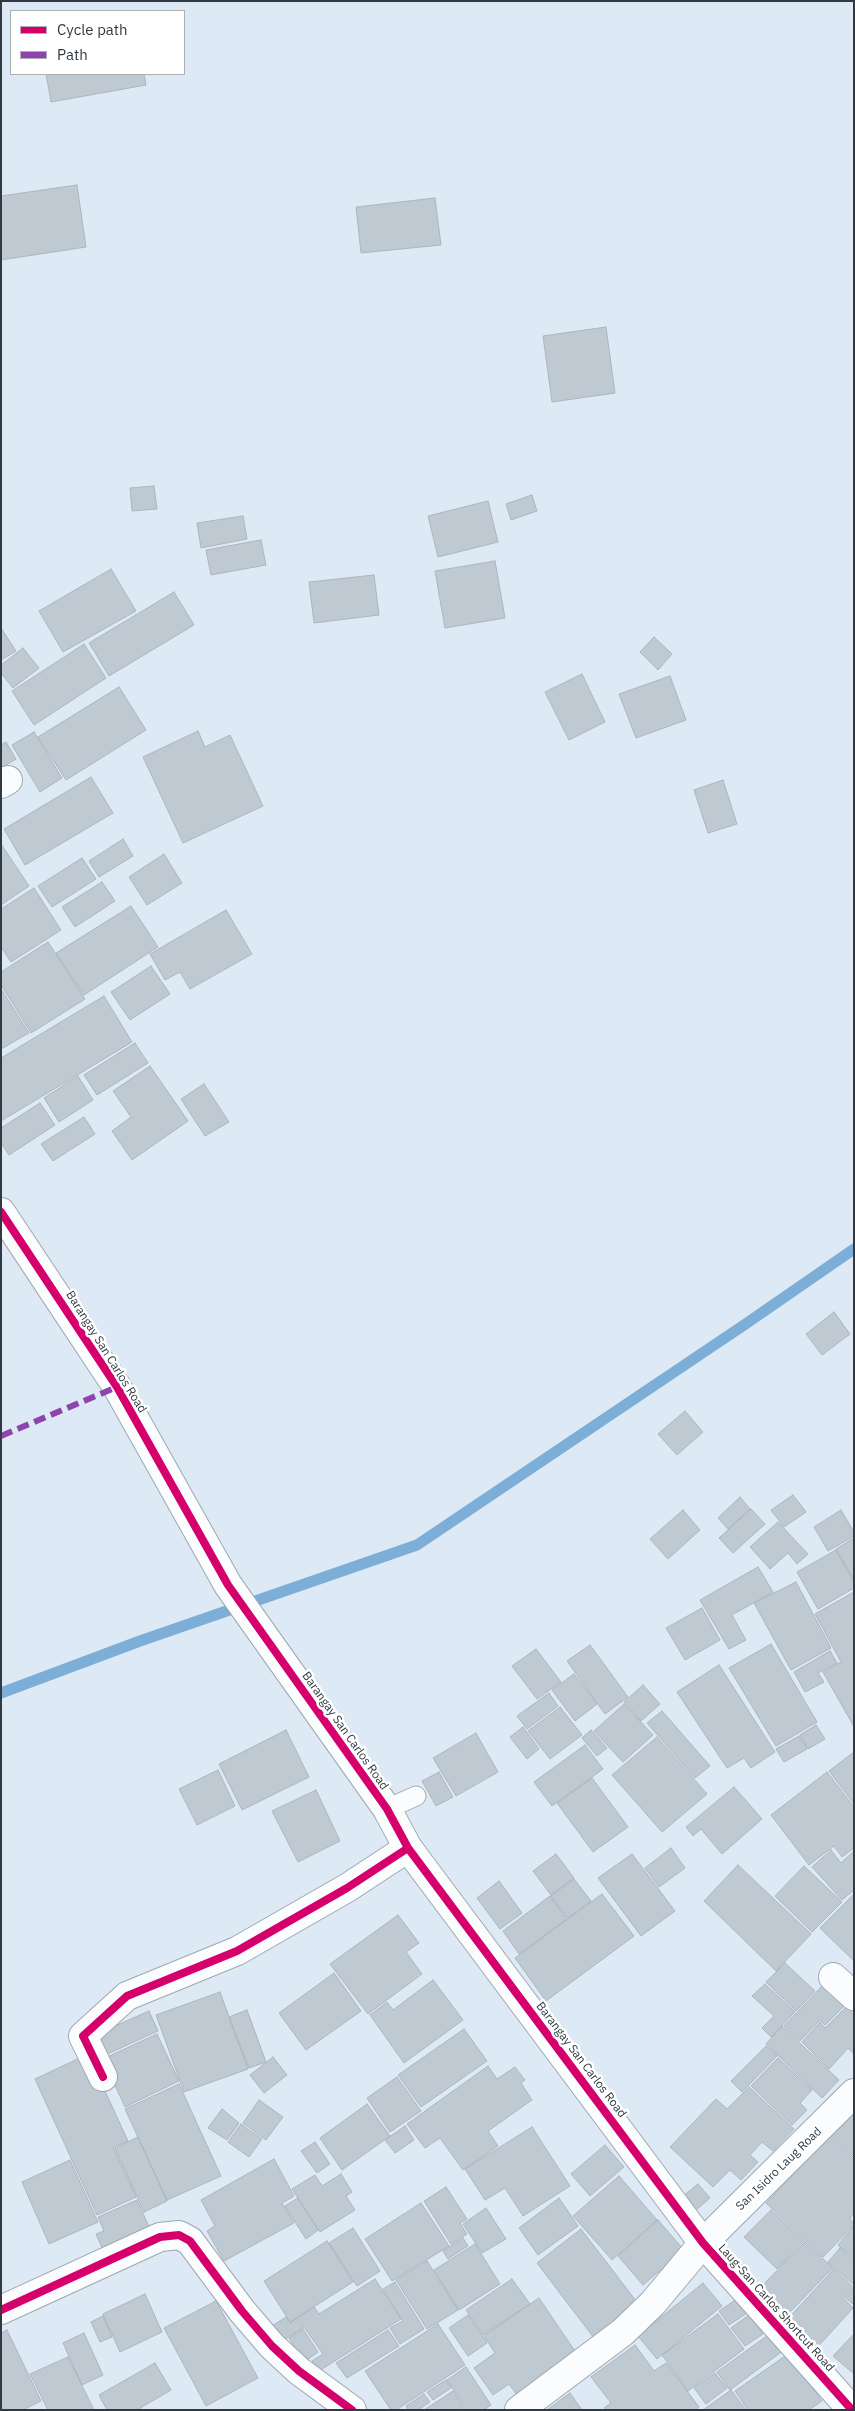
<!DOCTYPE html>
<html>
<head>
<meta charset="utf-8">
<style>
  body { margin:0 }
  #map { position:relative; width:855px; height:2411px; overflow:hidden; background:#dde9f4; font-family:"IBM Plex Sans",sans-serif }
  canvas { display:block }
  .frame { position:absolute; inset:0; border:2px solid #313a42; pointer-events:none }
  .legend { position:absolute; left:10px; top:10px; width:175px; height:65px; box-sizing:border-box; background:#fff; border:1px solid #adb0b3; margin:0; padding:6px 9px; list-style:none; font-size:15px; color:#313a42 }
  .legend li { display:flex; align-items:center; gap:10px; height:25px }
  .legend b { width:25px; border:1px solid #adb0b3 }
</style>
</head>
<body>
<div id="map">
<canvas width="855" height="2411"></canvas>
<div class="frame"></div>
<ul class="legend">
<li><b style="height:6px;background:#d6006c"></b>Cycle path</li>
<li><b style="height:6px;background:#8e44ad"></b>Path</li>
</ul>
</div>
<script>
const ctx = document.querySelector('canvas').getContext('2d');
ctx.lineJoin = 'round';
const shape = rows => new Path2D(rows.map(r => 'M' + r).join(''));
function strokePath(path, color, width, dash) { ctx.strokeStyle = color; ctx.lineWidth = width; ctx.lineCap = dash ? 'butt' : 'round'; ctx.setLineDash(dash || []); ctx.stroke(path); }
function fillPath(path, color) { ctx.fillStyle = color; ctx.fill(path, 'evenodd'); }
function label(font, color, halo, rows, align = 'center') {
  ctx.font = font + ' "IBM Plex Sans",sans-serif'; ctx.lineWidth = 5; ctx.setLineDash([]); ctx.textBaseline = 'middle'; ctx.strokeStyle = halo; ctx.fillStyle = color; for (const [text, x, y, turn = 0] of rows) {
    ctx.save(); ctx.translate(x, y); ctx.rotate((+turn || 0) * Math.PI / 180); ctx.textAlign = isNaN(turn) ? turn : align; if (halo) ctx.strokeText(text, 0, 0); ctx.fillText(text, 0, 0); ctx.restore();
  }
}
const stream = shape([
  [1,1693,140,1641,417,1545,747,1323,854,1249]
]);
const building = shape([
  [46,74,144,74,146,85,51,102,46,74],
  [77,185,86,247,1,260,1,196,77,185],
  [435,198,441,245,361,253,356,207,435,198],
  [606,327,615,393,552,402,543,336,606,327],
  [154,486,157,509,132,511,130,488,154,486],
  [532,495,537,511,511,520,506,504,532,495],
  [488,501,498,542,438,557,428,516,488,501],
  [243,516,247,539,201,548,197,523,243,516],
  [261,540,266,565,211,575,206,550,261,540],
  [495,561,505,618,445,628,435,571,495,561],
  [111,569,136,611,63,652,39,611,111,569],
  [374,575,379,615,314,623,309,582,374,575],
  [174,592,194,625,109,676,89,643,174,592],
  [1,628,16,651,1,660,1,628],
  [654,637,672,654,658,670,640,652,654,637],
  [84,644,106,678,34,725,12,691,84,644],
  [23,648,39,668,13,688,1,673,1,665,23,648],
  [582,674,605,722,569,740,545,692,582,674],
  [670,676,686,720,636,738,619,694,670,676],
  [119,687,146,730,66,780,38,737,119,687],
  [198,731,205,747,230,735,263,806,183,843,143,757,198,731],
  [34,732,62,778,40,792,12,745,34,732],
  [6,742,16,759,1,768,1,745,6,742],
  [91,777,113,813,25,865,4,829,91,777],
  [723,780,737,824,708,833,694,790,723,780],
  [123,839,133,856,99,877,89,861,123,839],
  [1,844,29,886,1,905,1,844],
  [164,854,182,883,147,905,129,877,164,854],
  [82,858,96,879,52,907,38,886,82,858],
  [102,882,115,901,75,927,62,907,102,882],
  [34,888,61,930,11,962,1,947,1,909,34,888],
  [131,906,158,947,84,995,56,953,131,906],
  [226,910,252,954,190,989,180,972,165,980,150,954,226,910],
  [48,942,85,999,31,1033,1,985,1,972,48,942],
  [151,966,170,994,130,1020,111,992,151,966],
  [1,989,29,1033,1,1049,1,989],
  [104,996,132,1042,1,1121,1,1058,104,996],
  [135,1043,148,1063,97,1095,84,1075,135,1043],
  [150,1066,188,1121,132,1160,112,1131,131,1117,113,1091,150,1066],
  [78,1076,93,1100,59,1122,44,1098,78,1076],
  [204,1084,229,1122,205,1136,181,1099,204,1084],
  [40,1103,55,1125,9,1155,1,1143,1,1128,40,1103],
  [84,1117,95,1134,53,1161,41,1144,84,1117],
  [834,1312,850,1334,822,1355,806,1334,834,1312],
  [685,1411,703,1432,677,1455,658,1434,685,1411],
  [793,1495,806,1512,784,1527,771,1510,793,1495],
  [740,1497,750,1509,728,1529,718,1518,740,1497],
  [751,1509,765,1524,733,1553,719,1538,751,1509],
  [683,1510,700,1530,668,1559,650,1539,683,1510],
  [841,1510,854,1532,854,1536,828,1551,814,1527,841,1510],
  [778,1522,808,1554,797,1564,788,1553,770,1569,750,1547,778,1522],
  [854,1538,854,1580,836,1549,854,1538],
  [836,1550,854,1582,854,1588,818,1609,797,1572,836,1550],
  [758,1567,773,1592,732,1615,746,1640,729,1649,700,1600,758,1567],
  [796,1582,831,1648,791,1670,754,1603,796,1582],
  [854,1592,854,1724,853,1725,823,1672,841,1662,815,1614,854,1592],
  [702,1608,720,1640,685,1660,666,1628,702,1608],
  [771,1644,817,1722,776,1746,729,1668,771,1644],
  [590,1645,628,1697,605,1714,567,1661,590,1645],
  [536,1649,561,1682,537,1699,512,1666,536,1649],
  [830,1651,837,1663,818,1673,824,1682,805,1692,794,1672,830,1651],
  [719,1665,775,1752,751,1768,744,1758,727,1768,677,1692,719,1665],
  [574,1674,597,1704,575,1721,552,1690,574,1674],
  [643,1685,660,1704,641,1721,624,1702,643,1685],
  [549,1693,558,1706,527,1729,517,1716,549,1693],
  [624,1704,653,1735,623,1762,594,1731,624,1704],
  [560,1707,582,1735,550,1759,528,1731,560,1707],
  [662,1711,710,1766,695,1778,647,1723,662,1711],
  [816,1725,825,1739,808,1749,800,1735,816,1725],
  [523,1727,539,1749,527,1759,510,1737,523,1727],
  [286,1730,309,1777,242,1810,219,1764,286,1730],
  [591,1730,607,1748,597,1756,582,1738,591,1730],
  [476,1733,498,1772,456,1796,433,1758,476,1733],
  [799,1736,807,1749,784,1762,776,1749,799,1736],
  [657,1737,707,1794,662,1832,612,1775,657,1737],
  [585,1745,603,1769,552,1806,534,1782,585,1745],
  [854,1752,854,1804,829,1771,854,1752],
  [218,1770,235,1806,197,1825,179,1789,218,1770],
  [439,1772,453,1797,436,1806,422,1781,439,1772],
  [827,1772,854,1807,854,1848,842,1857,834,1846,809,1865,771,1815,827,1772],
  [592,1778,628,1827,593,1852,557,1803,592,1778],
  [734,1787,762,1819,722,1854,701,1829,693,1836,686,1827,734,1787],
  [316,1790,340,1841,298,1862,272,1811,316,1790],
  [671,1848,685,1868,659,1887,645,1868,671,1848],
  [831,1850,841,1863,854,1851,854,1890,842,1900,812,1867,831,1850],
  [556,1854,574,1878,551,1895,533,1871,556,1854],
  [632,1854,675,1911,641,1936,598,1878,632,1854],
  [738,1865,811,1934,776,1971,704,1901,738,1865],
  [804,1866,842,1902,812,1932,775,1896,804,1866],
  [574,1879,591,1901,568,1918,551,1896,574,1879],
  [499,1881,522,1913,500,1929,477,1898,499,1881],
  [602,1894,634,1936,546,2001,515,1958,602,1894],
  [854,1894,854,1961,820,1928,854,1894],
  [550,1896,567,1919,519,1954,503,1931,550,1896],
  [398,1915,419,1943,406,1952,422,1974,368,2014,330,1964,398,1915],
  [785,1963,815,1991,796,2011,766,1982,785,1963],
  [334,1973,361,2011,306,2050,279,2013,334,1973],
  [433,1980,463,2020,404,2063,370,2015,387,2002,393,2010,433,1980],
  [765,1984,795,2012,771,2037,762,2028,774,2016,752,1996,765,1984],
  [823,1985,844,2006,825,2025,820,2020,800,2041,784,2026,823,1985],
  [220,1992,248,2069,184,2092,156,2015,220,1992],
  [847,2006,854,2012,854,2054,848,2048,829,2069,802,2042,820,2022,825,2028,847,2006],
  [247,2010,266,2062,249,2068,229,2017,247,2010],
  [149,2011,158,2031,103,2056,93,2036,149,2011],
  [782,2026,839,2080,822,2098,766,2044,782,2026],
  [464,2029,487,2061,421,2107,398,2075,464,2029],
  [157,2034,179,2081,125,2107,103,2059,157,2034],
  [766,2046,777,2056,742,2092,731,2081,766,2046],
  [88,2054,128,2141,113,2147,136,2197,97,2215,35,2079,88,2054],
  [273,2057,287,2075,264,2093,250,2075,273,2057],
  [778,2058,812,2090,800,2103,807,2110,792,2125,751,2086,778,2058],
  [488,2066,497,2079,515,2067,525,2080,521,2083,532,2100,488,2131,498,2146,463,2170,440,2138,425,2148,407,2124,488,2066],
  [397,2077,421,2111,390,2132,367,2098,397,2077],
  [179,2084,221,2176,167,2200,125,2109,179,2084],
  [749,2087,794,2129,773,2151,762,2142,750,2155,758,2162,741,2180,730,2170,713,2187,670,2147,716,2099,727,2109,749,2087],
  [259,2100,283,2117,266,2140,243,2123,259,2100],
  [367,2104,390,2136,342,2170,320,2138,367,2104],
  [222,2109,239,2123,227,2140,208,2128,222,2109],
  [854,2110,854,2158,830,2135,854,2110],
  [241,2124,262,2139,249,2157,228,2142,241,2124],
  [405,2126,414,2140,395,2153,385,2140,405,2126],
  [532,2127,570,2186,523,2216,505,2188,485,2200,465,2169,532,2127],
  [829,2136,854,2160,854,2214,850,2218,854,2225,823,2257,766,2203,829,2136],
  [138,2137,167,2201,144,2212,115,2148,138,2137],
  [315,2142,330,2164,317,2173,301,2151,315,2142],
  [605,2145,624,2167,590,2196,571,2174,605,2145],
  [274,2159,294,2196,282,2203,294,2223,224,2261,207,2231,215,2226,201,2200,274,2159],
  [70,2160,98,2222,49,2244,22,2182,70,2160],
  [341,2174,352,2192,346,2196,355,2210,320,2232,292,2189,315,2175,322,2186,341,2174],
  [619,2176,657,2220,612,2260,573,2216,619,2176],
  [698,2184,710,2198,696,2210,683,2196,698,2184],
  [446,2187,467,2219,460,2223,467,2234,451,2244,424,2201,446,2187],
  [298,2198,318,2230,306,2239,285,2206,298,2198],
  [559,2198,578,2226,538,2255,519,2228,559,2198],
  [137,2200,151,2231,104,2252,96,2234,104,2231,98,2217,137,2200],
  [421,2203,449,2246,392,2281,365,2239,421,2203],
  [486,2208,506,2239,482,2253,463,2224,486,2208],
  [771,2210,804,2241,777,2269,744,2237,771,2210],
  [658,2220,684,2250,643,2285,618,2256,658,2220],
  [854,2226,854,2258,838,2245,854,2226],
  [353,2228,380,2271,357,2286,329,2243,353,2228],
  [581,2229,643,2310,594,2338,537,2263,581,2229],
  [463,2238,468,2246,448,2259,443,2251,463,2238],
  [327,2241,353,2282,290,2322,264,2281,327,2241],
  [805,2242,833,2268,785,2317,757,2291,805,2242],
  [475,2244,500,2284,459,2310,434,2270,475,2244],
  [840,2248,854,2260,854,2285,828,2262,840,2248],
  [427,2261,458,2310,427,2329,396,2280,427,2261],
  [834,2269,852,2286,842,2297,853,2308,814,2351,783,2324,834,2269],
  [375,2279,401,2319,319,2371,312,2361,323,2354,304,2327,282,2341,272,2326,286,2317,290,2323,314,2307,319,2314,375,2279],
  [512,2279,530,2304,483,2335,466,2310,512,2279],
  [395,2282,424,2329,400,2344,390,2328,403,2321,383,2289,395,2282],
  [703,2283,722,2306,657,2359,638,2336,703,2283],
  [854,2286,854,2305,844,2297,854,2286],
  [145,2294,162,2332,120,2352,103,2314,145,2294],
  [539,2298,577,2354,517,2395,509,2384,493,2395,474,2368,495,2353,484,2336,539,2298],
  [737,2299,747,2313,729,2325,719,2311,737,2299],
  [216,2301,258,2378,206,2406,164,2328,216,2301],
  [718,2314,744,2349,688,2391,662,2355,718,2314],
  [468,2315,487,2343,468,2356,449,2328,468,2315],
  [749,2315,763,2334,745,2346,731,2328,749,2315],
  [103,2316,112,2337,100,2342,91,2322,103,2316],
  [438,2324,465,2365,396,2410,391,2410,365,2371,438,2324],
  [303,2329,318,2352,304,2362,289,2338,303,2329],
  [7,2330,41,2401,23,2410,1,2410,1,2333,7,2330],
  [388,2330,399,2346,347,2378,336,2363,388,2330],
  [84,2333,103,2375,82,2385,63,2343,84,2333],
  [771,2333,784,2350,730,2390,717,2372,771,2333],
  [854,2334,854,2374,833,2356,854,2334],
  [635,2345,654,2371,666,2363,699,2407,695,2410,606,2410,604,2408,611,2403,591,2377,635,2345],
  [788,2354,822,2401,809,2410,748,2410,735,2391,788,2354],
  [68,2357,94,2410,48,2410,30,2374,68,2357],
  [155,2363,171,2390,137,2410,107,2410,99,2395,155,2363],
  [466,2367,491,2405,484,2410,467,2410,447,2380,466,2367],
  [715,2373,727,2388,706,2404,694,2388,715,2373],
  [446,2380,451,2388,433,2400,427,2392,446,2380],
  [731,2390,746,2410,703,2410,731,2390],
  [453,2391,465,2410,424,2410,453,2391],
  [570,2393,582,2410,547,2410,570,2393],
  [424,2394,430,2402,418,2410,408,2410,406,2406,424,2394]
]);
const lane = shape([
  [387,1809,416,1796]
]);
const street = shape([
  [1,784,8,780],
  [833,1977,854,1996],
  [103,2077,83,2036,127,1996,237,1951,347,1888,408,1848],
  [1,2310,160,2237,179,2235,190,2241,242,2311,272,2346,299,2371,352,2410],
  [519,2410,623,2332,653,2303,703,2243,854,2093]
]);
const secondary = shape([
  [1,1212,117,1387,228,1585,387,1809,408,1848,703,2243,852,2410]
]);
const quiet = shape([
  [1,1436,117,1387]
]);
const cycleway = shape([
  [1,1212,117,1387,228,1585,387,1809,408,1848,703,2243,852,2410],
  [103,2077,83,2036,127,1996,237,1951,347,1888,408,1848],
  [1,2310,160,2237,179,2235,190,2241,242,2311,272,2346,299,2371,352,2410]
]);
const streetNames = [
  ["Barangay San Carlos Road",106,1352,58],
  ["Barangay San Carlos Road",345,1731,55],
  ["Barangay San Carlos Road",581,2060,53],
  ["San Isidro Laug Road",779,2169,-44],
  ["Laug-San Carlos Shortcut Road",776,2308,48]
];
strokePath(stream, '#7caed7', 11);
fillPath(building, '#bfc9d2');
strokePath(building, '#acb5be', 1);
strokePath(lane, '#9ea8b0', 21);
strokePath(street, '#9ea8b0', 30);
strokePath(secondary, '#9ea8b0', 30);
strokePath(lane, '#fafcfd', 19);
strokePath(street, '#fafcfd', 28);
strokePath(secondary, '#fafcfd', 28);
strokePath(quiet, '#8e44ad', 6, [12, 6]);
strokePath(cycleway, '#d6006c', 8);
label('12px', '#313a42', '#fff', streetNames);
</script>
</body>
</html>
